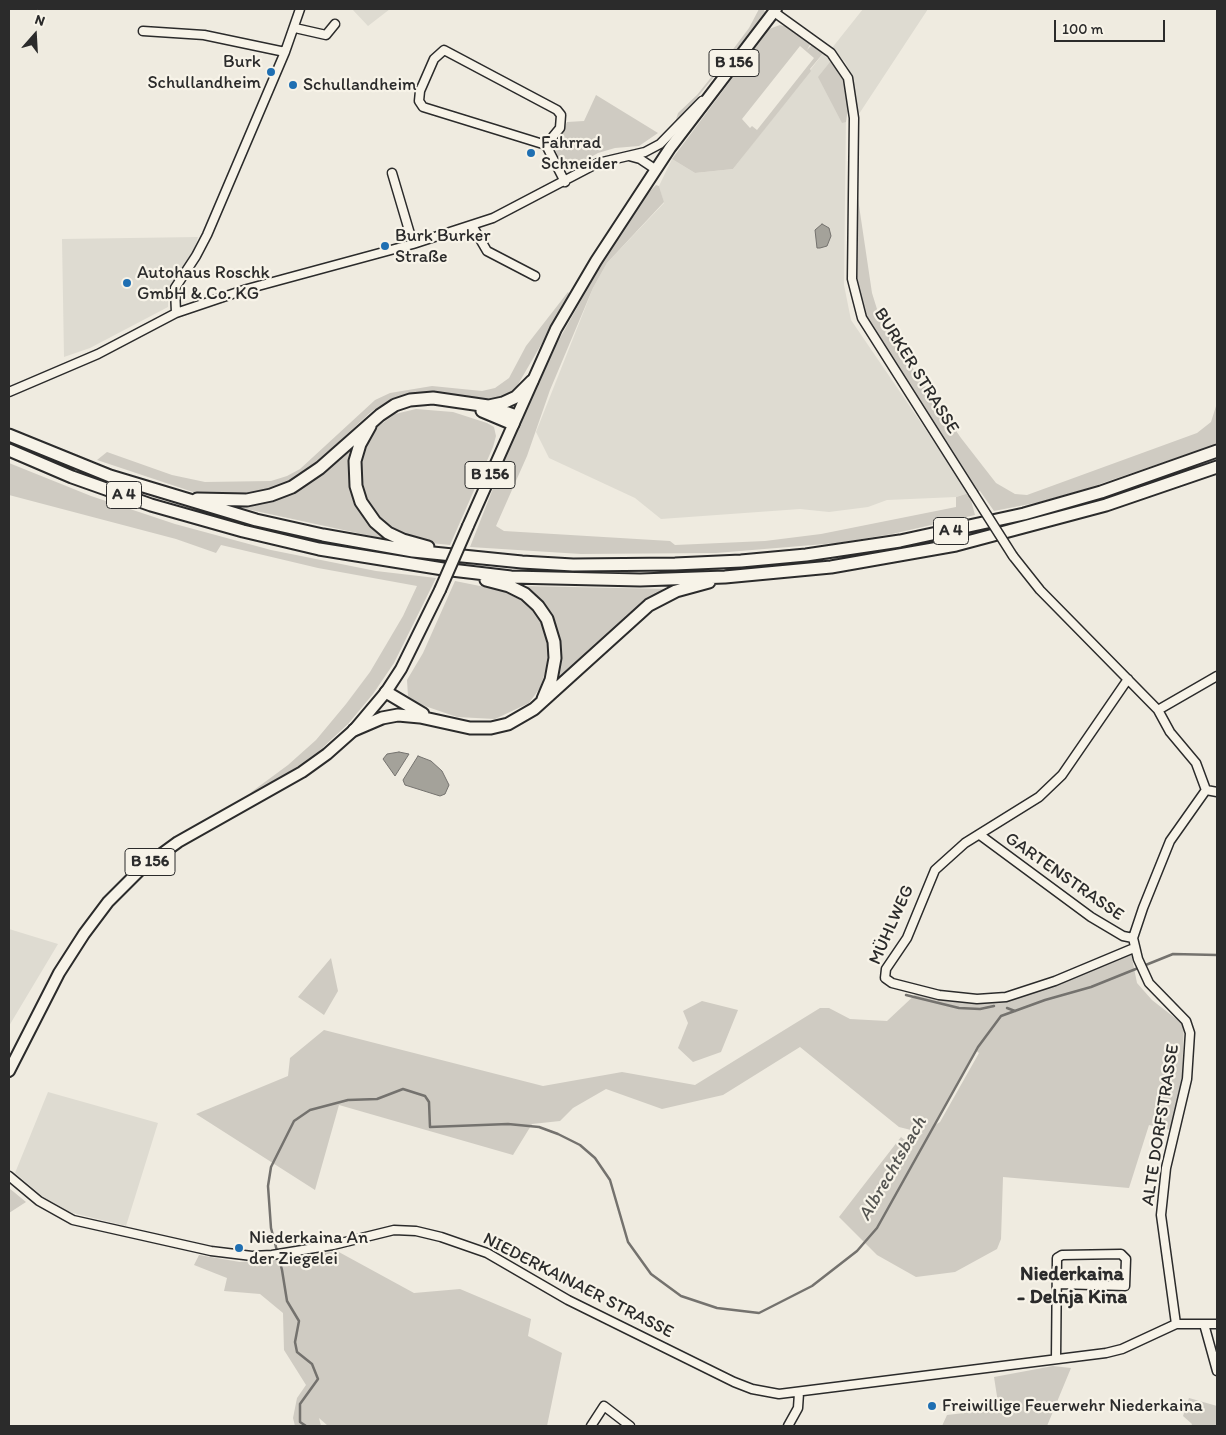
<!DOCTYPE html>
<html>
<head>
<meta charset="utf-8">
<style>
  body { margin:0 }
  #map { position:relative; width:1226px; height:1435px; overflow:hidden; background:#efebe0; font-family:Itim,sans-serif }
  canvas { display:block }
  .frame { position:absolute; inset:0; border:10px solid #2b2b2b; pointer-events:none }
  .north { position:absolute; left:10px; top:10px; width:50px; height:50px; -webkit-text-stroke:4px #f7f3e8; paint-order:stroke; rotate:19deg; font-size:14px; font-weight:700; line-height:20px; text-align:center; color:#2b2b2b }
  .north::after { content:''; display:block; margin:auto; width:18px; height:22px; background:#2b2b2b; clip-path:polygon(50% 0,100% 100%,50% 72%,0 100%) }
  .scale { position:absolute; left:1054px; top:20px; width:111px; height:22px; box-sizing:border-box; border:2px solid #2b2b2b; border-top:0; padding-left:6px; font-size:15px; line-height:18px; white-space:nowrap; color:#2b2b2b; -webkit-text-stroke:4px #f7f3e8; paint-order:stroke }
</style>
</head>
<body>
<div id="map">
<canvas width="1226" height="1435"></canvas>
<div class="frame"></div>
<div class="north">N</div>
<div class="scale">100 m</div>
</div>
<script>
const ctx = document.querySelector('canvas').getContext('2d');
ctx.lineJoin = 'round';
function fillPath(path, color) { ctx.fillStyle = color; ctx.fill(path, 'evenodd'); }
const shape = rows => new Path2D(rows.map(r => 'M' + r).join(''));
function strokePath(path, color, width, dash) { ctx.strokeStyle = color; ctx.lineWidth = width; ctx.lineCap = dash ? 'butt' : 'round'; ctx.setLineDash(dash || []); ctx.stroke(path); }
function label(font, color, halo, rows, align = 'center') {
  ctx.font = font + ' Itim,sans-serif'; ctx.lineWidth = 4.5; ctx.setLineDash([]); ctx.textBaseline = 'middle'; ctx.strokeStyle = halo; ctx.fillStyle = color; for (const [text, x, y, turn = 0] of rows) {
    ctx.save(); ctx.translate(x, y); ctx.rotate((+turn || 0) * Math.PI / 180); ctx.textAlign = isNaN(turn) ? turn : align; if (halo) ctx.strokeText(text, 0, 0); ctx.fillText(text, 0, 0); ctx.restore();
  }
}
const built = shape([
  [352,9,390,9,368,26],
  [863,9,928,9,857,117,853,77,845,62,832,48],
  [825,51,839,69,849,101,846,112,844,285,851,320,969,493,956,497,887,500,868,507,829,512,800,509,661,519,635,498,549,458,536,432,593,288,607,263,664,203,659,186,672,159,695,173,733,169],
  [198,237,194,250,168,291,168,307,90,348,64,357,62,239],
  [9,929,58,944,9,1026],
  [48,1092,158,1123,126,1226,65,1211,48,1201,15,1173]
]);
const green = shape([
  [759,9,763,9,766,13,674,126,678,113,697,95,725,60,749,28],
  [780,25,792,28,812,41,807,50,814,42,825,51,810,69,811,71,733,169,695,173,672,159,769,29],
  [800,46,814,58,757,130,752,126,750,128,742,119],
  [830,62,833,62,845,80,849,101,846,122,842,123,818,77],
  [596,95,658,133,639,146,615,148,598,153,565,172,553,145,561,135,567,122,584,121],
  [854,172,872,293,881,322,961,438,996,483,1015,494,1027,495,1197,433,1211,422,1217,403,1217,444,1091,487,1040,502,994,511,980,491,973,492,863,318,856,295],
  [656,185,659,186,664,202,607,263,593,288,550,390,527,456,496,526,504,531,670,541,675,545,765,541,821,534,956,507,956,497,969,493,975,515,892,534,837,543,716,553,581,554,470,547,503,463,556,345,605,258,646,195],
  [568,292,570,295,513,393,496,402,420,393,393,398,372,411,305,473,279,488,249,496,202,495,97,460,107,452,172,475,205,482,271,481,287,476,300,469,375,400,390,393,432,386,482,391,495,388,509,378,526,346],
  [416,409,453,412,487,423,494,427,496,436,493,447,450,545,421,542,389,529,371,514,358,482,361,450,373,430,395,414],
  [356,437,351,473,385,539,237,507,262,502],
  [9,463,91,496,175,524,271,550,376,571,436,578,394,663,373,694,348,724,319,751,294,769,265,787,250,793,288,765,316,740,346,704,370,672,403,616,417,586,318,568,221,545,216,553,176,539,9,495],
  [455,581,500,590,519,599,536,614,545,629,549,660,540,688,529,703,495,719,457,717,419,704,408,696,407,680,423,653],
  [696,584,663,594,552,691,559,665,558,633,552,617,522,586,669,589,669,585],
  [1131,953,1137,983,1152,1000,1184,1025,1182,1077,1171,1130,1149,1125,1129,1188,1003,1177,1001,1239,997,1249,955,1272,916,1277,877,1255,839,1217,901,1137,909,1143,923,1133,899,1127,800,1047,723,1095,662,1109,606,1089,573,1108,560,1121,532,1124,513,1155,339,1105,315,1190,196,1114,288,1076,290,1058,324,1030,543,1086,622,1072,695,1085,820,1008,829,1008,850,1019,887,1021,919,991,992,998],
  [975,1050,979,1053,940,1122,935,1125],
  [331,958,338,991,324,1015,298,997],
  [702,1001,738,1010,721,1052,693,1062,678,1048,688,1023,683,1011],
  [9,1188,26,1202,9,1213],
  [337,1251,414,1293,460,1289,531,1319,528,1336,562,1353,547,1426,328,1426,319,1418,321,1426,295,1426,293,1418,297,1398,306,1385,284,1350,283,1313,260,1294,224,1291,227,1278,194,1265,199,1255,240,1262,273,1260],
  [1053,1366,1071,1368,1047,1426,942,1426,947,1415,999,1409,994,1377],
  [1189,1398,1217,1406,1217,1426,1191,1426,1192,1424,1183,1416]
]);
const water = shape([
  [822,224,829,228,831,236,827,246,820,248,817,248,815,230,822,224],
  [399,752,409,754,395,776,383,759,387,754,399,752],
  [418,756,431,761,442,771,449,785,445,794,440,796,405,785,403,780,418,756]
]);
const stream = shape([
  [906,995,959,1008,980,1009,994,1006],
  [1007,1008,1015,1011],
  [306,1426,300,1422,300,1404,318,1379,312,1364,297,1352,295,1342,299,1321,287,1301,282,1270,271,1228,268,1186,271,1167,294,1121,310,1110,348,1100,377,1099,403,1089,425,1096,429,1102,430,1127,508,1124,539,1127,558,1134,580,1145,595,1158,610,1180,628,1242,651,1274,681,1296,717,1308,759,1313,812,1286,857,1251,877,1228,978,1047,1001,1016,1045,1000,1091,987,1173,954,1217,955]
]);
const minor = shape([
  [774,12,831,53,848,78,854,118,852,279,862,318,973,493],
  [295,28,326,35,335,24],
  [143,31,204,35,285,52],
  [546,145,560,128,561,115,557,110,444,50,434,59,420,91,419,101,423,107,546,145,565,182],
  [629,156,640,159,655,169],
  [392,173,413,244],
  [473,227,487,251,535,276],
  [176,313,175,288,196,256,207,235,285,52,300,9],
  [9,392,98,354,176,313,247,289,413,244,493,218,598,163,645,152,660,144,702,101],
  [1013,556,1040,590,1158,710,1170,732,1196,763,1206,790,1170,841,1143,908,1133,938,1138,959,1149,983,1186,1021,1190,1033,1187,1079,1166,1168,1161,1215,1176,1324],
  [1128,679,1062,775,1039,797,965,843,935,870,907,938,886,969,885,978,892,983,939,995,977,999,1006,997,1055,981,1134,948],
  [1158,710,1217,676],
  [1206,790,1217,792],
  [980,835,1091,917,1123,936,1133,938],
  [9,1176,39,1201,73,1220,211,1251,252,1256,272,1255,333,1245,394,1230,416,1231,441,1237,487,1253,568,1300,734,1382,752,1389,779,1394,1106,1353,1122,1349,1176,1324,1217,1324],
  [1204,1324,1217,1371],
  [1056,1359,1057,1258,1062,1255,1121,1254,1126,1259,1125,1286,1059,1284],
  [591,1426,604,1406,630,1426],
  [788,1426,798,1408,799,1393]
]);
const major = shape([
  [468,526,556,329,596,261,670,148,776,9],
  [9,1071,59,973,84,934,108,902,141,869,178,842,302,772,327,754,354,730,386,692,401,669,440,590]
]);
const highway = shape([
  [489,406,503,403,516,397,532,381],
  [482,411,513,424],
  [370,426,360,444,355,461,356,486,361,502,375,522,388,533,403,540,428,547],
  [9,435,110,476,256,520,323,535,413,551,522,562,573,565,675,564,741,561,806,555,900,541,1024,514,1101,492,1217,451],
  [9,450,72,477,151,505,243,531,319,549,443,569,511,577,640,580,725,577,831,567,956,545,1106,505,1217,467],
  [197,499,247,500,271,495,292,487,320,468,380,415,395,405,410,400,433,398,488,406,516,416],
  [486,580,509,586,525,594,538,606,547,619,554,642,555,658,551,680,543,699],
  [386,692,423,714],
  [354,730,382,718,398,715,420,717,470,728,491,728,508,724,534,709,649,605,676,591,709,582]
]);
const minorBridge = shape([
  [973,493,1013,556]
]);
const majorBridge = shape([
  [440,590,468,526]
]);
const markers = [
  [271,72,5,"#1f6fb2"],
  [293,85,5,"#1f6fb2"],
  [531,153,5,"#1f6fb2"],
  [385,246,5,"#1f6fb2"],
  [127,283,5,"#1f6fb2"],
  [239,1248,5,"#1f6fb2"],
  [932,1406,5,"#1f6fb2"]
];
const shields = [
  [734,63,50],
  [490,475,50],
  [124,495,35],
  [951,531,35],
  [150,862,50]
];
const shieldNames = [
  ["B 156",734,63],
  ["B 156",490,475],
  ["A 4",124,495],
  ["A 4",951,531],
  ["B 156",150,862]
];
const poiNames = [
  ["Burk",261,62,"right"],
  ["Schullandheim",261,83,"right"],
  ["Schullandheim",303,85],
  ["Fahrrad",541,143],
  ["Schneider",541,164],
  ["Burk Burker",395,236],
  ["Straße",395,257],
  ["Autohaus Roschk",137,273],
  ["GmbH & Co. KG",137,294],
  ["Niederkaina An",249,1238],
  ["der Ziegelei",249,1259],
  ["Freiwillige Feuerwehr Niederkaina",942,1406]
];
const streetNames = [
  ["BURKER STRASSE",916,371,58],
  ["GARTENSTRASSE",1064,877,35],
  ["MÜHLWEG",892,925,-66],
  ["ALTE DORFSTRASSE",1161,1125,-81],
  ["NIEDERKAINAER STRASSE",578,1286,27]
];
const waterNames = [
  ["Albrechtsbach",893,1169,-60]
];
const quarterNames = [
  ["Niederkaina",1072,1275],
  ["- Delnja Kina",1072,1298]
];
fillPath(built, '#dedbd1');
fillPath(green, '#cfcbc2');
fillPath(water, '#a4a29a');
strokePath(water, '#74726e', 1);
strokePath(stream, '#74726e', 2.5);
strokePath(minor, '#2b2b2b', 11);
strokePath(major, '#2b2b2b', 14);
strokePath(highway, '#2b2b2b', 15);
strokePath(minor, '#f7f3e8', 8);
strokePath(major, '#f7f3e8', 10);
strokePath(highway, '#f7f3e8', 11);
strokePath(minorBridge, '#2b2b2b', 11, []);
strokePath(majorBridge, '#2b2b2b', 14, []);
strokePath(minorBridge, '#f7f3e8', 8);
strokePath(majorBridge, '#f7f3e8', 10);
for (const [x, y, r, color] of markers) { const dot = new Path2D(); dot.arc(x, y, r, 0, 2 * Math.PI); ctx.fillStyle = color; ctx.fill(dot); strokePath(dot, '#f7f3e8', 2); }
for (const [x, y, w] of shields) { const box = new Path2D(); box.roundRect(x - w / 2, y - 13.5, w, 27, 4); ctx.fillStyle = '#f7f3e8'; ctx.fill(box); strokePath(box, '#2b2b2b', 1); }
label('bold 16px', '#2b2b2b', null, shieldNames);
label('18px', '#2b2b2b', '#f7f3e8', poiNames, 'left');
label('18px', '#2b2b2b', '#f7f3e8', streetNames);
label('italic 19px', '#555552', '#f7f3e8', waterNames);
label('bold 20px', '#2b2b2b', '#f7f3e8', quarterNames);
</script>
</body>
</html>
